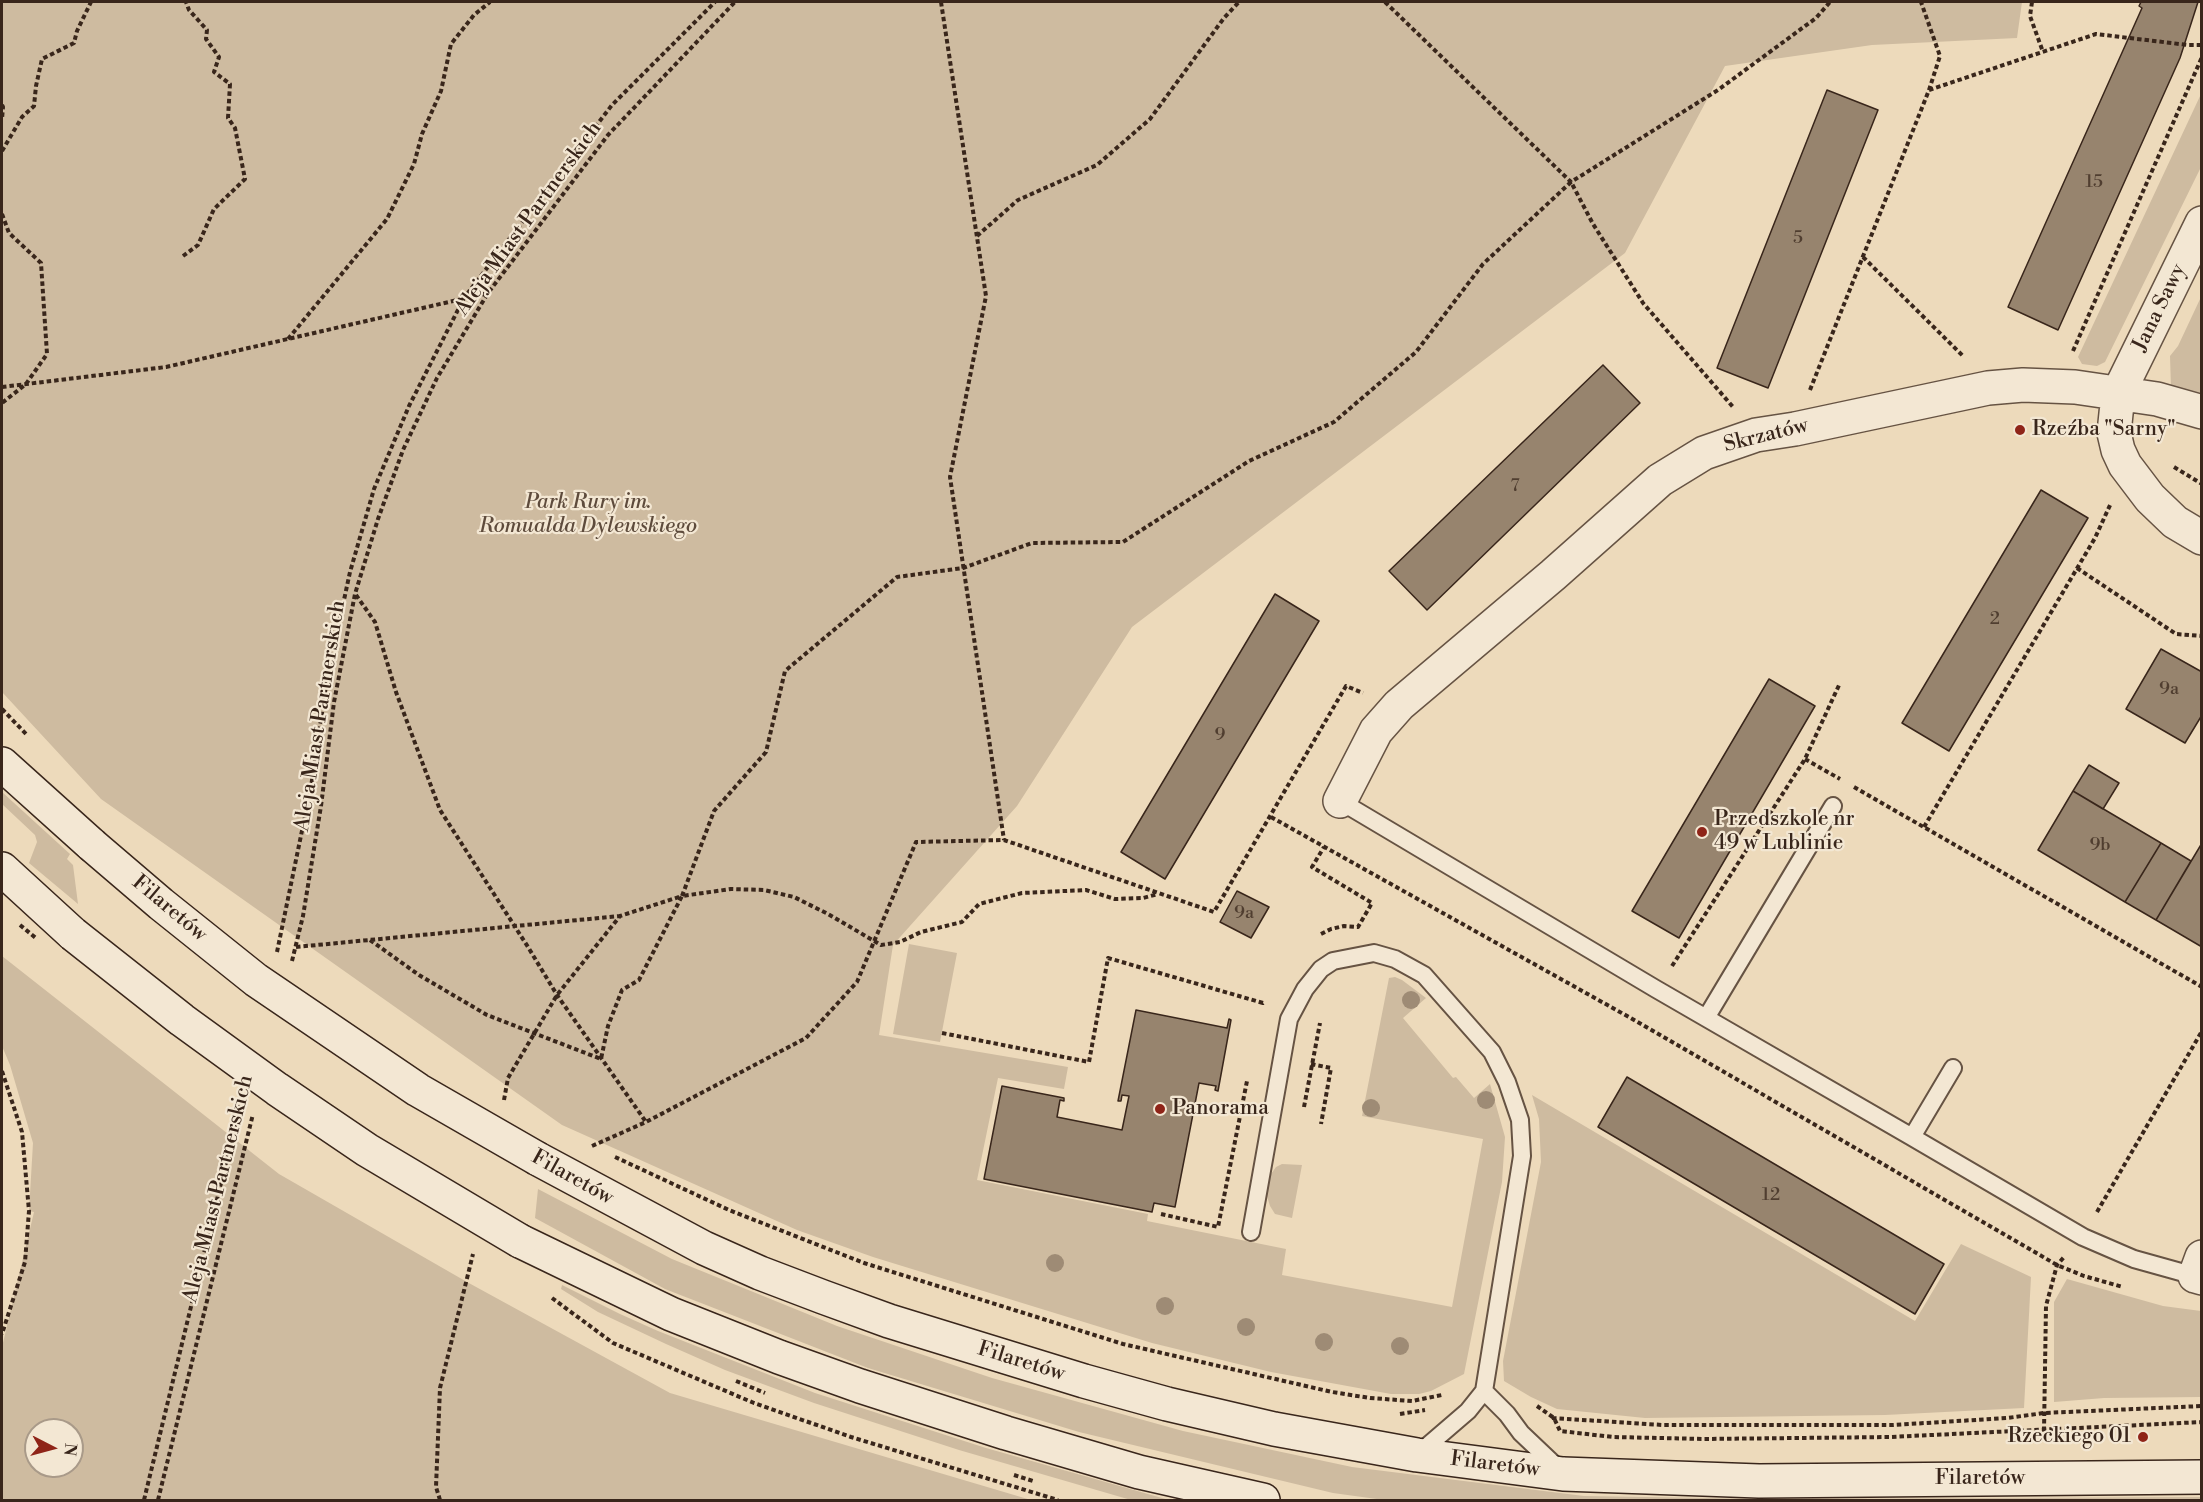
<!DOCTYPE html>
<html>
<head>
<meta charset="utf-8">
<style>
  body { margin:0 }
  #map { position:relative; width:2203px; height:1502px; overflow:hidden; background:#eddabb; font-family:"Libre Bodoni",serif }
  canvas { display:block }
  .frame { position:absolute; inset:0; border:3px solid #39261b; pointer-events:none }
  .north { position:absolute; left:24px; top:1418px; width:60px; height:60px; box-sizing:border-box; background:#f3e7d3; border:2px solid #a99a89; border-radius:50%; rotate:96deg; font-size:16px; font-weight:700; line-height:24px; text-align:center; color:#39261b }
  .north::after { content:''; display:block; margin:auto; width:21px; height:27px; background:#8f2418; clip-path:polygon(50% 0,100% 100%,50% 72%,0 100%) }
</style>
</head>
<body>
<div id="map">
<canvas width="2203" height="1502"></canvas>
<div class="frame"></div>
<div class="north">N</div>
</div>
<script>
const ctx = document.querySelector('canvas').getContext('2d');
ctx.lineJoin = 'round';
function fillPath(path, color) { ctx.fillStyle = color; ctx.fill(path, 'evenodd'); }
const shape = rows => new Path2D(rows.map(r => 'M' + r).join(''));
function strokePath(path, color, width, dash) { ctx.strokeStyle = color; ctx.lineWidth = width; ctx.lineCap = dash ? 'butt' : 'round'; ctx.setLineDash(dash || []); ctx.stroke(path); }
function label(font, color, halo, rows, align = 'center') {
  ctx.font = font + ' "Libre Bodoni",serif'; ctx.lineWidth = 4.5; ctx.setLineDash([]); ctx.textBaseline = 'middle'; ctx.strokeStyle = halo; ctx.fillStyle = color; for (const [text, x, y, turn = 0] of rows) {
    ctx.save(); ctx.translate(x, y); ctx.rotate((+turn || 0) * Math.PI / 180); ctx.textAlign = isNaN(turn) ? turn : align; if (halo) ctx.strokeText(text, 0, 0); ctx.fillText(text, 0, 0); ctx.restore();
  }
}
const green = shape([
  [2,2,2022,2,2017,38,1872,45,1725,66,1625,253,1132,627,1017,806,893,945,879,1035,1068,1067,1064,1089,998,1078,977,1180,1148,1214,1147,1221,1286,1249,1282,1275,1452,1307,1483,1139,1362,1116,1389,978,1395,977,1402,980,1426,998,1403,1018,1453,1078,1456,1077,1474,1098,1490,1084,1505,1137,1502,1182,1464,1374,1431,1391,1419,1394,1391,1394,1271,1372,1152,1343,873,1257,797,1230,562,1125,101,799,2,692],
  [2201,94,2201,167,2105,362,2097,366,2082,364,2078,357],
  [2201,297,2201,397,2171,388,2170,356,2178,346],
  [2,792,70,854,67,859,73,865,78,904,29,863,37,842,35,835,2,804],
  [909,944,957,953,940,1042,893,1034],
  [2,956,279,1174,467,1282,670,1393,1031,1500,2,1500,2,1347,34,1212,29,1211,33,1143,10,1065,2,1046],
  [36,1430,72,1430,72,1466,36,1466],
  [1532,1095,1915,1321,1961,1244,2031,1277,2024,1408,1885,1415,1645,1418,1557,1409,1531,1397,1504,1381,1503,1361,1541,1162,1539,1119],
  [1282,1164,1302,1165,1292,1218,1275,1214,1270,1206,1266,1193,1271,1174,1276,1167],
  [538,1189,672,1259,837,1326,992,1378,1183,1431,1352,1467,1584,1496,1769,1499,2201,1497,2201,1500,1384,1500,1333,1493,1079,1432,868,1368,665,1289,535,1218],
  [2067,1279,2163,1306,2201,1311,2201,1397,2104,1398,2054,1402,2054,1302],
  [562,1285,620,1314,658,1331,815,1393,986,1448,1169,1500,1131,1500,959,1450,814,1403,725,1370,666,1344,598,1312,561,1289]
]);
const building = shape([
  [2141,2,2198,2,2180,58,2058,330,2008,307,2142,8,2139,6,2141,2],
  [1827,90,1878,110,1768,388,1717,368,1827,90],
  [1603,365,1640,403,1427,610,1389,571,1603,365],
  [2041,490,2088,518,1949,751,1902,723,2041,490],
  [1275,594,1319,621,1165,879,1121,852,1275,594],
  [2161,649,2202,672,2202,715,2185,743,2126,709,2161,649],
  [1769,679,1815,706,1679,938,1632,911,1769,679],
  [2089,765,2119,783,2103,809,2073,791,2089,765],
  [2073,791,2161,843,2125,902,2038,850,2073,791],
  [2161,843,2191,861,2156,920,2125,902,2161,843],
  [2202,843,2202,947,2156,920,2202,843],
  [1237,891,1269,907,1251,938,1220,922,1237,891],
  [1136,1010,1227,1028,1229,1019,1231,1020,1218,1091,1215,1090,1216,1086,1199,1083,1175,1207,1154,1203,1152,1212,984,1179,1002,1086,1064,1098,1064,1101,1060,1100,1057,1117,1122,1130,1129,1096,1122,1095,1121,1101,1118,1101,1136,1010],
  [1627,1077,1944,1264,1915,1314,1598,1127,1627,1077]
]);
const path = shape([
  [941,2,986,296,950,477,1004,840],
  [1385,2,1571,182,1718,90,1816,18,1830,2],
  [2032,2,2030,16,2043,52],
  [1929,90,2096,34,2188,45,2202,45],
  [2,105,3,107,2,119],
  [2,151,22,117,34,106,36,86,42,59,74,43,77,31,91,2],
  [2,214,9,233,41,263,47,354,26,384,2,403],
  [977,236,1018,200,1097,165,1150,119,1224,18,1239,2],
  [183,256,198,245,214,209,245,179,235,128,228,118,230,84,214,72,219,57,206,39,207,30,189,10,186,2],
  [1863,257,1963,356],
  [288,339,387,219,414,164,422,134,441,91,451,44,474,15,490,2],
  [2073,351,2202,57],
  [2,387,166,367,488,293],
  [1810,390,1929,90,1940,56,1921,2],
  [2174,467,2202,484],
  [2077,568,2176,634,2202,636],
  [356,595,375,622,396,692,440,810,528,947,557,995,646,1122],
  [2,709,28,736],
  [1805,759,1840,779],
  [1854,787,2202,987],
  [1271,817,1636,1021,2057,1265,2084,1276,2123,1287],
  [1924,827,2095,538,2111,503],
  [1321,934,1331,929,1344,926,1358,927,1372,903,1312,867,1324,847],
  [370,940,419,975,487,1015,601,1059,608,1026,622,990,639,980,682,896,731,889,764,890,794,897,828,914,881,945,900,942,921,932,962,922,979,904,1022,893,1086,890,1115,899,1143,898,1158,894],
  [296,947,620,916],
  [277,952,311,787,327,679,350,572,374,489,409,406,464,298,612,105,715,2],
  [292,961,303,916,321,806,334,702,355,594,378,519,403,450,437,378,488,293,608,135,735,2],
  [1672,966,1805,759,1840,683],
  [942,1033,1089,1062,1108,958,1263,1003,1265,1001],
  [1311,1064,1331,1068,1321,1124],
  [2,1071,22,1132,29,1211,25,1262,2,1334],
  [504,1100,508,1078,557,995,620,916,682,896,714,811,766,752,785,671,897,577,963,568,1032,543,1123,542,1249,461,1334,422,1416,352,1483,264,1571,182,1593,224,1643,303,1733,407],
  [1304,1107,1320,1023],
  [592,1146,646,1122,806,1038,857,982,916,842,1004,840,1214,912,1346,686,1363,693],
  [615,1157,729,1210,864,1263,1123,1344,1332,1392,1370,1398,1412,1401,1442,1395],
  [2097,1212,2202,1031],
  [1161,1214,1218,1227,1247,1081],
  [552,1298,613,1343,754,1403,851,1437,1058,1500],
  [736,1381,765,1393],
  [1537,1406,1554,1418,1560,1431,1613,1437,1704,1439,1890,1437,2202,1422],
  [1400,1414,1425,1410],
  [1552,1418,1663,1425,1893,1425,2007,1418,2044,1413,2202,1406],
  [2044,1431,2046,1306,2057,1265,2064,1257],
  [1014,1475,1033,1481],
  [144,1500,240,1105],
  [158,1500,253,1114],
  [440,1500,436,1487,440,1388,473,1254]
]);
const service = shape([
  [1340,801,1656,989,1912,1137],
  [1706,1018,1833,806],
  [1953,1068,1912,1137,2083,1237,2134,1259,2195,1276],
  [1251,1232,1289,1019,1305,989,1321,969,1333,961,1374,953,1395,959,1424,975,1492,1052,1507,1082,1520,1120,1522,1156,1484,1391,1468,1411,1418,1454],
  [1484,1391,1507,1414,1521,1433,1560,1470]
]);
const minor = shape([
  [2202,223,2118,394,2114,433,2118,450,2125,465,2150,498,2175,522,2202,538],
  [1340,801,1376,731,1399,705,1553,575,1660,480,1704,453,1756,435,1795,429,1988,388,2023,385,2075,387,2157,399,2202,412],
  [2202,1257,2195,1276,2202,1278]
]);
const secondary = shape([
  [2,764,92,845],
  [2,869,73,934],
  [538,1159,704,1248,760,1273,823,1297,889,1321,1084,1381,1167,1404,1274,1429,1417,1455,1563,1474,1759,1481,2202,1477],
  [520,1241,671,1314,779,1357,860,1386,1006,1433,1139,1472,1263,1500]
]);
const pathBridge = shape([
  [20,925,37,939]
]);
const secondaryBridge = shape([
  [92,845,161,904,256,980,418,1090,538,1159],
  [73,934,182,1020,277,1089,367,1150,520,1241]
]);
const trees = [
  [1411,1000],
  [1486,1100],
  [1371,1108],
  [1055,1263],
  [1165,1306],
  [1246,1327],
  [1324,1342],
  [1400,1346]
];
const markers = [
  [2020,430,6,"#8f2418"],
  [1702,832,6,"#8f2418"],
  [1160,1109,6,"#8f2418"],
  [2143,1437,6,"#8f2418"]
];
const numberNames = [
  ["15",2094,183],
  ["5",1798,239],
  ["7",1515,487],
  ["2",1995,620],
  ["9a",2169,690],
  ["9",1220,736],
  ["9b",2100,846],
  ["9a",1244,914],
  ["12",1771,1196]
];
const streetNames = [
  ["Aleja Miast Partnerskich",529,219,-54],
  ["Jana Sawy",2160,308,-64],
  ["Skrzatów",1766,436,-14],
  ["Aleja Miast Partnerskich",321,716,-81],
  ["Filaretów",169,909,40],
  ["Filaretów",572,1178,29],
  ["Aleja Miast Partnerskich",219,1189,-76],
  ["Filaretów",1021,1362,17],
  ["Filaretów",1495,1465,7],
  ["Filaretów",1980,1479]
];
const poiNames = [
  ["Rzeźba \"Sarny\"",2032,430],
  ["Przedszkole nr",1714,820],
  ["49 w Lublinie",1714,844],
  ["Panorama",1172,1109],
  ["Rzeckiego 01",2131,1437,"right"]
];
const parkNames = [
  ["Park Rury im.",588,503],
  ["Romualda Dylewskiego",588,527]
];
fillPath(green, '#cebba0');
fillPath(building, '#97846e');
strokePath(building, '#39261b', 1.5);
strokePath(service, '#665343', 20);
strokePath(minor, '#665343', 36);
strokePath(secondary, '#39261b', 36);
strokePath(path, '#39261b', 4, [4.5, 3]);
strokePath(service, '#f3e7d3', 16);
strokePath(minor, '#f3e7d3', 33);
strokePath(secondary, '#f3e7d3', 33);
strokePath(secondaryBridge, '#39261b', 36, []);
strokePath(pathBridge, '#39261b', 4, [4.5, 3]);
strokePath(secondaryBridge, '#f3e7d3', 33);
ctx.fillStyle = '#9e8b75';
for (const [x, y] of trees) { ctx.beginPath(); ctx.arc(x, y, 9, 0, 2 * Math.PI); ctx.fill(); }
for (const [x, y, r, color] of markers) { const dot = new Path2D(); dot.arc(x, y, r, 0, 2 * Math.PI); ctx.fillStyle = color; ctx.fill(dot); strokePath(dot, '#f3e7d3', 2); }
label('18px', '#503e30', null, numberNames);
label('21px', '#39261b', '#f3e7d3', streetNames);
label('21px', '#39261b', '#f3e7d3', poiNames, 'left');
label('italic 21px', '#5e4b3c', '#f3e7d3', parkNames);
</script>
</body>
</html>
